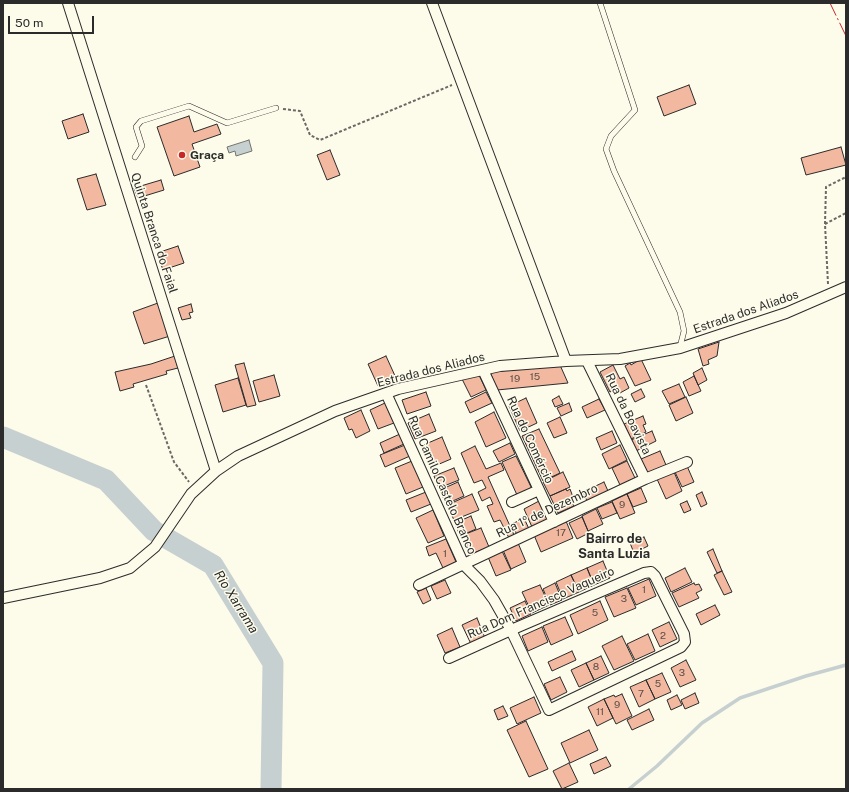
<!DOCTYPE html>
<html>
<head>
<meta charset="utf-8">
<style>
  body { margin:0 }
  #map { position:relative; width:849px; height:792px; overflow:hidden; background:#fdfbea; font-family:"Public Sans",sans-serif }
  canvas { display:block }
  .frame { position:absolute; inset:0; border:4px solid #2b2b2b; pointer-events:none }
  .scale { position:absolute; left:8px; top:16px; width:86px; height:18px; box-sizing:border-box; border:2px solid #2b2b2b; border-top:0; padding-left:5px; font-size:12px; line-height:14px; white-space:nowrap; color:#2b2b2b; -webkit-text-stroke:3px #fdfbea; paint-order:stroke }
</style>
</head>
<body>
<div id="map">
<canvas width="849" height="792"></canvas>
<div class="frame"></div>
<div class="scale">50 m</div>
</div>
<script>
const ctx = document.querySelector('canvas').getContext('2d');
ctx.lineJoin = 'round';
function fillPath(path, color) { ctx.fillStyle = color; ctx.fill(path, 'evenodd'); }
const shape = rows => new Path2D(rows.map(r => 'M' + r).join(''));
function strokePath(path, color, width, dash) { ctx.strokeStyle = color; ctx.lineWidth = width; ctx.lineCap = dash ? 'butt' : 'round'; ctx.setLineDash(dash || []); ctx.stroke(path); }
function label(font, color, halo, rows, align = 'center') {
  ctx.font = font + ' "Public Sans",sans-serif'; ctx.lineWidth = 3; ctx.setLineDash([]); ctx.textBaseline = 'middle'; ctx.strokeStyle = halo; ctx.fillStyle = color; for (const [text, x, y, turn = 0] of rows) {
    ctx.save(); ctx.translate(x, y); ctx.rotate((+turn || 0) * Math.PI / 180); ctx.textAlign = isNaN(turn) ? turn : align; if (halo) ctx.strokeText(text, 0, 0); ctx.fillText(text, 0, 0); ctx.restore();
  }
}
const water = shape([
  [249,140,252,151,236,156,235,151,229,153,227,147,249,140]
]);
const stream = shape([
  [629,789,657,766,702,723,740,698,806,676,846,665]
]);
const river = shape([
  [3,437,106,480,154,531,213,565,273,663,271,789]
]);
const building = shape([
  [689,85,696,104,664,116,657,97,689,85],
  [83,114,89,132,68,139,62,121,83,114],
  [189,116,194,132,217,124,221,134,192,144,200,167,174,176,157,127,189,116],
  [841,147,846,165,806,175,801,158,841,147],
  [330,150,340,175,327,180,317,155,330,150],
  [96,174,106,205,87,210,77,179,96,174],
  [161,180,164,190,138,198,134,188,161,180],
  [178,246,184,263,163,270,157,253,178,246],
  [158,303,170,336,144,344,133,312,158,303],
  [191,304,193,312,189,313,191,318,182,320,178,308,191,304],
  [719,342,717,356,708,360,709,364,703,366,698,349,719,342],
  [175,356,178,368,166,371,167,374,133,384,134,387,120,391,115,372,151,364,175,356],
  [386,356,396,378,378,386,368,364,386,356],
  [641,359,651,380,635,386,625,366,630,363,631,365,641,359],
  [244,363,256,405,247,407,235,365,244,363],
  [560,365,568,383,497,390,490,372,560,365],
  [613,365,620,379,624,377,629,388,620,393,617,388,610,392,600,372,613,365],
  [702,368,707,380,698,385,693,373,702,368],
  [274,375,280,396,259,402,253,381,274,375],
  [479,375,486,390,471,397,462,379,479,375],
  [694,376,701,391,689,396,683,382,694,376],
  [238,378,246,405,223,412,215,385,238,378],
  [679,384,685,397,669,404,662,391,679,384],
  [641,389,645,397,635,402,631,394,641,389],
  [426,392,431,406,407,414,402,400,426,392],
  [486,392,492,403,470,413,465,402,486,392],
  [559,396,563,404,555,407,552,400,559,396],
  [686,397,693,413,676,421,669,405,686,397],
  [526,398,537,423,520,431,509,406,526,398],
  [599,399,605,410,587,418,582,407,599,399],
  [385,403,394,423,378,429,370,410,385,403],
  [569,403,572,411,561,416,557,408,569,403],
  [361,410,370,431,356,438,352,429,349,430,344,418,361,410],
  [494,412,506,438,486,447,475,422,494,412],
  [429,414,436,431,415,439,408,423,429,414],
  [643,416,646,424,643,425,646,432,631,439,624,424,643,416],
  [560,417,567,433,554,438,547,423,560,417],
  [539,429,560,473,543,481,522,436,539,429],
  [612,431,617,443,601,450,596,438,612,431],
  [652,431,656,441,636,451,631,440,652,431],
  [400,434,404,444,384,453,380,443,400,434],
  [442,437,451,459,430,468,421,446,442,437],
  [510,443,515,454,499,462,493,451,510,443],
  [405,445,410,456,385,467,380,455,405,445],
  [620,445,627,460,609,469,602,454,620,445],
  [475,446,486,469,501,463,504,470,488,477,514,535,509,538,500,520,494,522,487,506,493,504,490,497,482,501,478,492,486,488,482,480,474,483,461,453,475,446],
  [660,451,666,465,647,473,641,459,660,451],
  [516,456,532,489,517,495,502,462,516,456],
  [412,461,423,487,406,494,395,468,412,461],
  [627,461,635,478,620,485,612,468,627,461],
  [687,466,694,482,682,487,675,472,687,466],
  [454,468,459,480,439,488,434,476,454,468],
  [563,472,570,487,550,496,543,482,563,472],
  [674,472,682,491,666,499,657,479,674,472],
  [458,482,464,496,446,504,440,490,458,482],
  [604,482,608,491,587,501,583,492,604,482],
  [641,488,647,502,633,507,627,494,641,488],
  [566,489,567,491,570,489,573,497,570,498,574,506,558,513,550,496,566,489],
  [426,492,431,504,411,512,406,500,426,492],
  [702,492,707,504,701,507,696,495,702,492],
  [472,494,479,510,454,520,447,505,472,494],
  [627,494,635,513,620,519,612,501,627,494],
  [539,501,548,520,532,527,524,509,539,501],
  [687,501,691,510,684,513,680,504,687,501],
  [612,502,617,513,602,519,597,508,612,502],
  [596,509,603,524,588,531,582,516,596,509],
  [433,510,444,536,428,543,416,518,433,510],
  [471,516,476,529,460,536,455,523,471,516],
  [582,517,589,533,577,539,569,523,582,517],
  [524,518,529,529,517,535,512,524,524,518],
  [566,521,573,538,541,552,534,535,566,521],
  [481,528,489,547,471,554,463,535,481,528],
  [644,537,648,546,634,553,630,543,644,537],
  [446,539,456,562,443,568,436,553,429,556,426,547,446,539],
  [518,543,526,562,511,569,503,550,518,543],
  [713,549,722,571,717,573,707,552,713,549],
  [502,551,511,570,496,576,488,557,502,551],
  [603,561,610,578,594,585,587,568,603,561],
  [587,568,594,585,579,592,571,575,587,568],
  [685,568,692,582,671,592,665,578,685,568],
  [722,571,732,592,724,595,714,575,722,571],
  [571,575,579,592,563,599,556,582,571,575],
  [649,579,656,596,636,605,628,588,649,579],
  [445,580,451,593,437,599,431,586,445,580],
  [555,583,562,600,550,605,543,589,555,583],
  [694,583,695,585,699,584,702,590,696,593,699,598,679,607,672,593,694,583],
  [540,585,549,605,532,613,522,592,540,585],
  [426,588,431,600,423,604,417,592,426,588],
  [627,588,636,608,614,617,605,597,627,588],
  [525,601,531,614,516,621,510,608,525,601],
  [600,601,608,620,578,634,570,615,600,601],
  [715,605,720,615,701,625,696,614,715,605],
  [565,617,573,635,551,645,543,626,565,617],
  [477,618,485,638,471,644,462,625,477,618],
  [669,622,677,639,660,647,652,630,669,622],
  [542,627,548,642,528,651,522,636,542,627],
  [452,628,460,647,445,653,437,635,452,628],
  [648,634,655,651,635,660,627,644,648,634],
  [622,636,634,661,614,670,602,646,622,636],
  [572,651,576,660,552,671,548,662,572,651],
  [601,656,609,673,594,680,586,663,601,656],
  [686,660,696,680,680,687,671,668,686,660],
  [586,663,594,680,579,687,571,670,586,663],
  [662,673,671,692,655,699,646,680,662,673],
  [560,677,567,692,551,700,544,684,560,677],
  [646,680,655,699,639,707,630,687,646,680],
  [695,693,699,703,685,709,681,700,695,693],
  [622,694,632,716,616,724,604,699,614,695,615,697,622,694],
  [677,695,682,705,671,710,667,700,677,695],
  [534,697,541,713,517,724,510,708,534,697],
  [604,699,613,718,597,726,588,707,604,699],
  [503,706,508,716,498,720,494,710,503,706],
  [649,709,654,720,632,730,627,720,649,709],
  [526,721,548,769,529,777,507,730,526,721],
  [589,730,598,750,570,763,561,743,589,730],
  [606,757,611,766,594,774,590,764,606,757],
  [569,763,578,782,562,789,553,771,569,763]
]);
const path = shape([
  [283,109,300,111,310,135,320,140,452,85],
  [825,224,846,213],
  [828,284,825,224,826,187,846,177],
  [146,385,174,462,189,482]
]);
const service = shape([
  [600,3,635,110,611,136,606,149,614,171,680,312,684,331,680,347],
  [135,157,142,146,136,127,141,121,189,106,227,123,276,108]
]);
const minor = shape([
  [68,3,216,471],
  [432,3,566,361],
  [587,361,645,479],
  [483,370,554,522],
  [386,393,464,565,480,581,494,600,511,630,549,710,681,647,685,642,684,634,655,576,651,572,644,573,511,630,449,658],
  [512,502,539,490],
  [419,585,645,479,687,462],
  [3,598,100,578,130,568,155,547,191,494,216,471,238,456,335,411,398,389,500,366,566,361,620,359,680,348,786,313,846,287]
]);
const power = shape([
  [830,3,846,36]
]);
const markers = [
  [182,155,4,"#c62828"]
];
const numberNames = [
  ["15",535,377],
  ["19",515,379],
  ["9",622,505],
  ["17",561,533],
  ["1",445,554],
  ["1",644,590],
  ["3",624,599],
  ["5",595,613],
  ["2",663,636],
  ["8",596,667],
  ["3",682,673],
  ["5",658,684],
  ["7",641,694],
  ["9",617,705],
  ["11",600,712]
];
const poiNames = [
  ["Graça",190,155]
];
const streetNames = [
  ["Quinta Branca do Faial",154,233,72],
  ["Estrada dos Aliados",746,312,-19],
  ["Estrada dos Aliados",431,370,-14],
  ["Rua da Boavista",628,414,64],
  ["Rua do Comércio",530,440,65],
  ["Rua Camilo Castelo Branco",442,485,66],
  ["Rua 1º de Dezembro",547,511,-25],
  ["Rua Dom Francisco Vaqueiro",541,603,-24]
];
const neighbourhoodNames = [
  ["Bairro de",614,539],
  ["Santa Luzia",614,554]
];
const waterNames = [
  ["Rio Xarrama",236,602,58]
];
fillPath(water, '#c7d0d0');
strokePath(water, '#74746e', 1);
strokePath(stream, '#c7d0d0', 3.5);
strokePath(river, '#c7d0d0', 21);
fillPath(building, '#f2b8a0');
strokePath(building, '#2b2b2b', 1);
strokePath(service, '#2b2b2b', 6);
strokePath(minor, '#2b2b2b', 12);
strokePath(path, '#6a6964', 2, [3, 2]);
strokePath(service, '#fdfbea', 5);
strokePath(minor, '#fdfbea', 10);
strokePath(power, '#c62828', 1, [14, 3, 2, 3]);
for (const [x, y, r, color] of markers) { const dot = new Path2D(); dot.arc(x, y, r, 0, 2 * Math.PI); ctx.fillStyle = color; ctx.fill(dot); strokePath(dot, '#fdfbea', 1.5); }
label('10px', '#5d4e48', null, numberNames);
label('bold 12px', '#2b2b2b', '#fdfbea', poiNames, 'left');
label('12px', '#2b2b2b', '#fdfbea', streetNames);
label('bold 13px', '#2b2b2b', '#fdfbea', neighbourhoodNames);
label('italic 13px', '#2b2b2b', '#fdfbea', waterNames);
</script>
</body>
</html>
